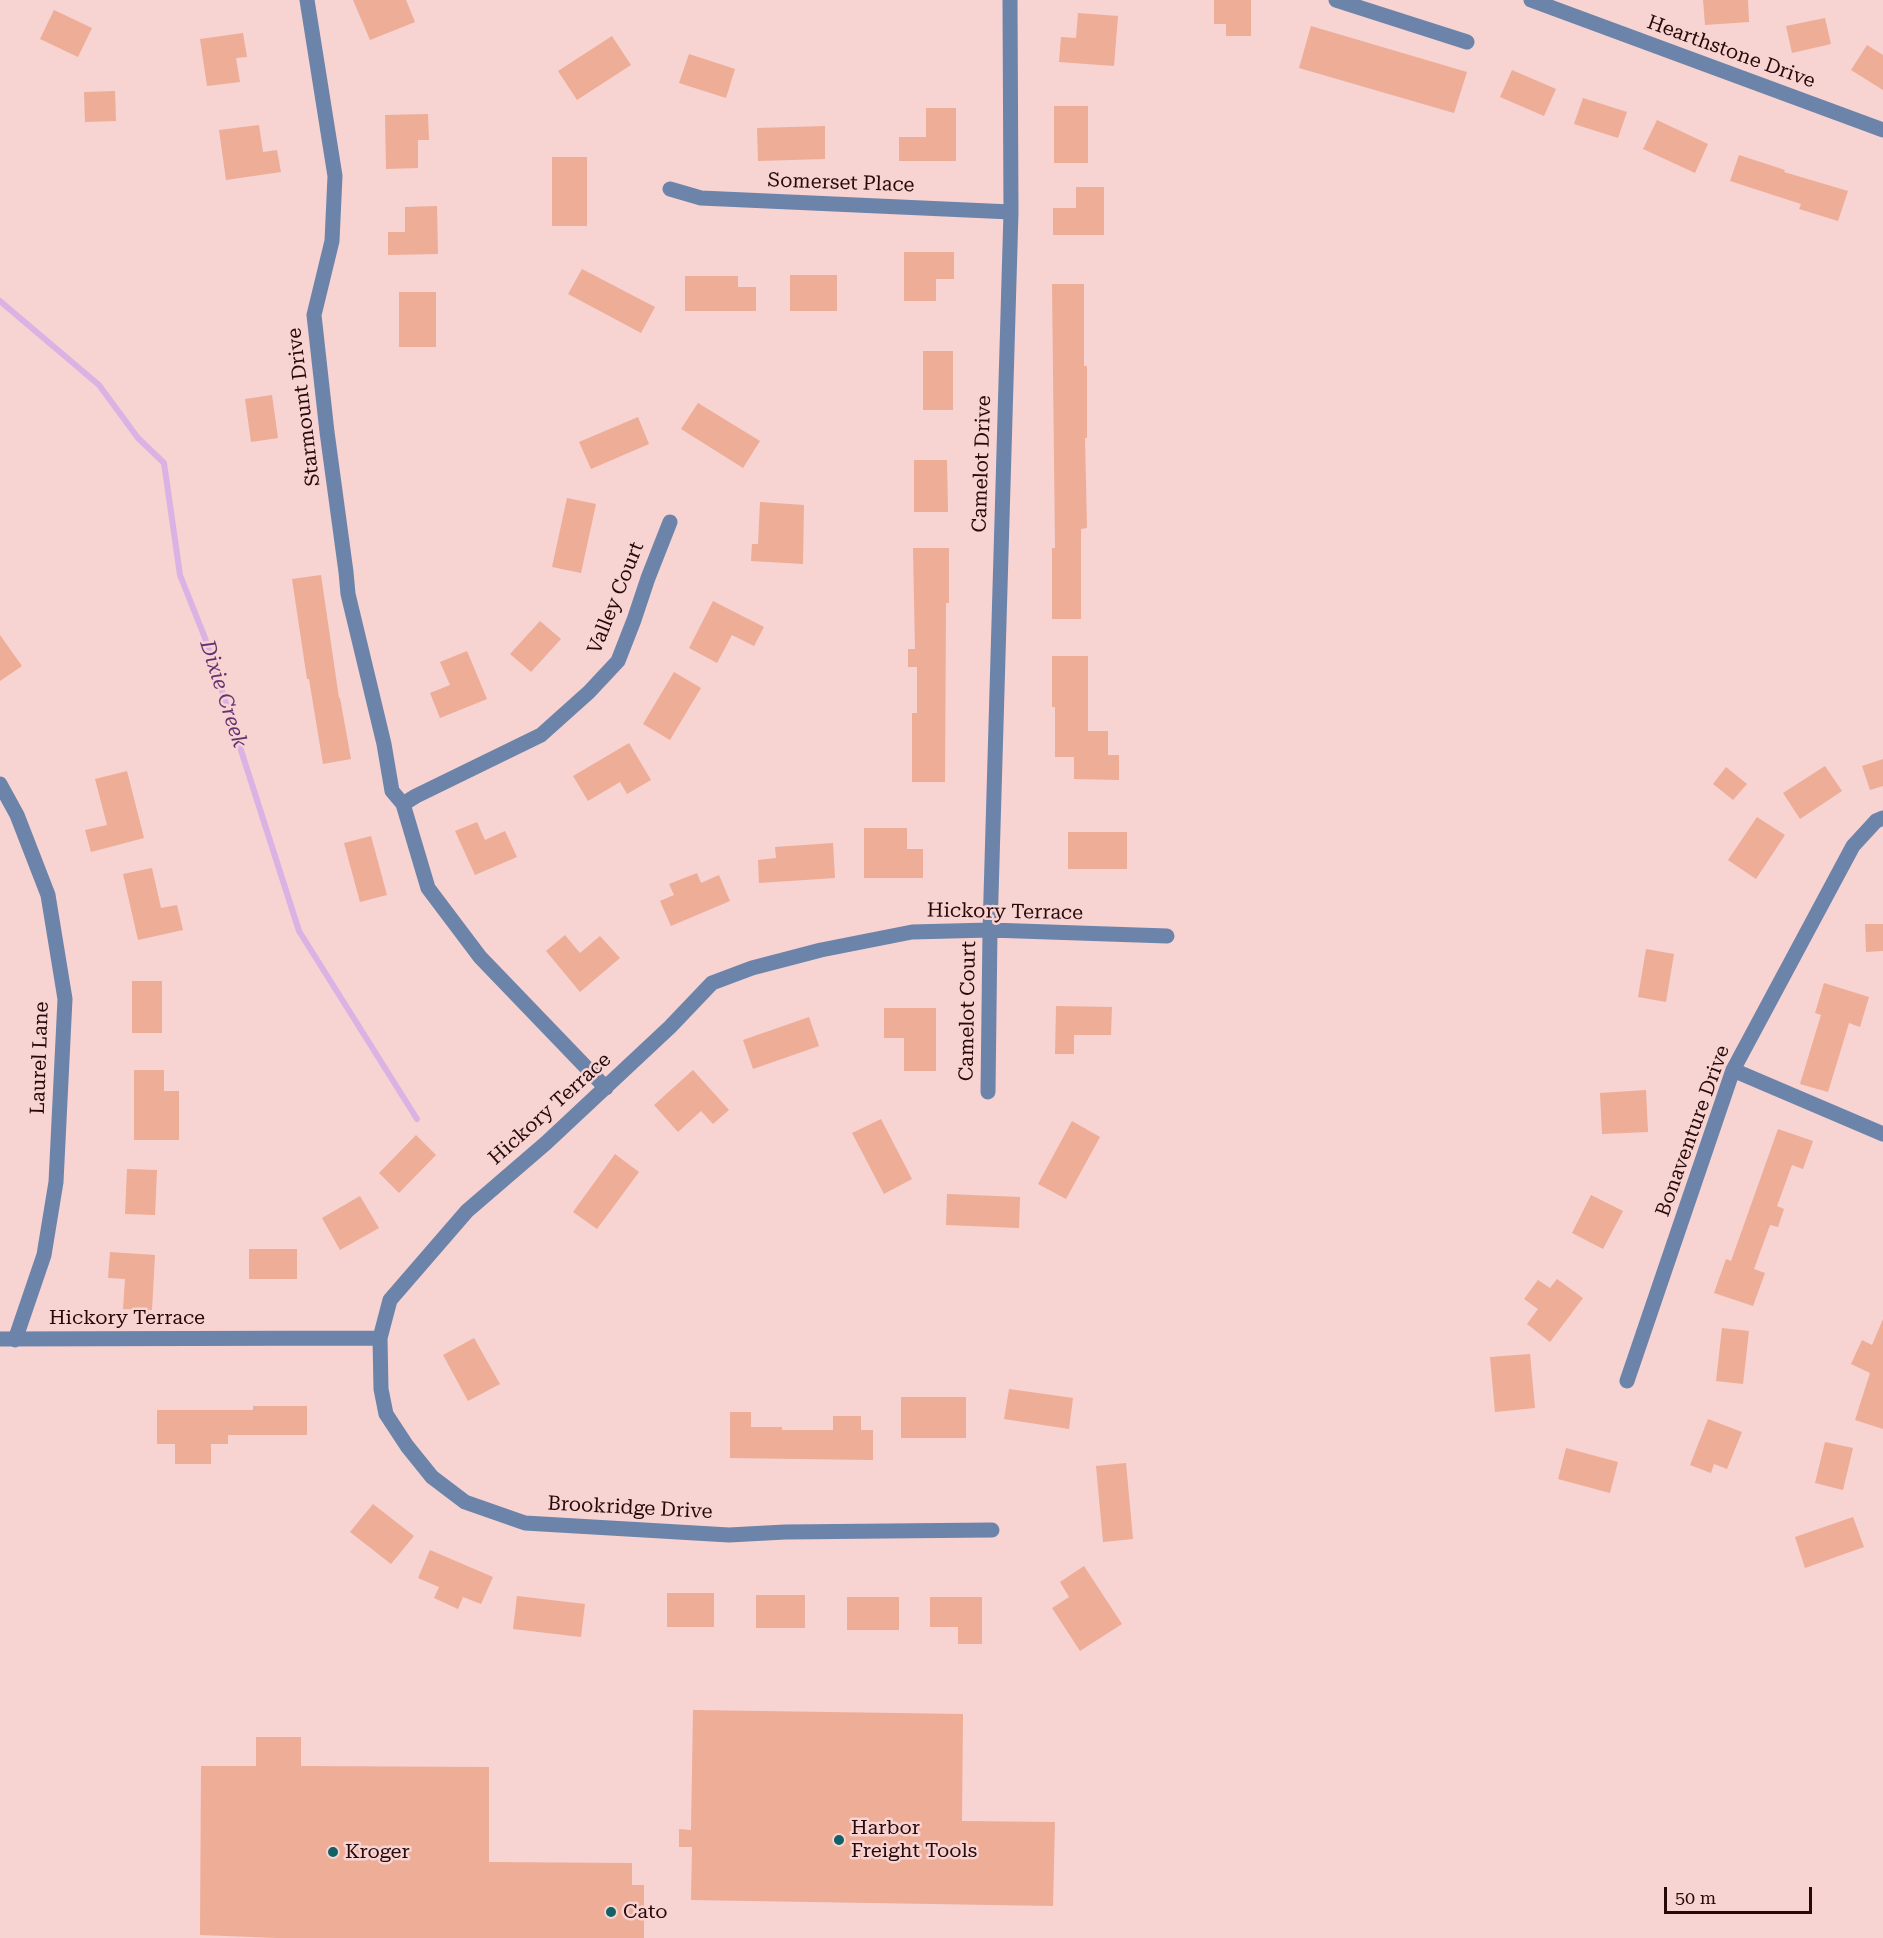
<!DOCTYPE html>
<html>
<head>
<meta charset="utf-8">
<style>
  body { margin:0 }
  #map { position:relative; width:1883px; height:1938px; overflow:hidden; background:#f7d3d2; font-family:"Roboto Serif",serif }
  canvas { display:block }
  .scale { position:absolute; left:1664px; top:1887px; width:148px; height:27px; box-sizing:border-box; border:3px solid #27090a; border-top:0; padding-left:8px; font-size:18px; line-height:21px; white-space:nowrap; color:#27090a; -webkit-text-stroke:4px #f7d3d2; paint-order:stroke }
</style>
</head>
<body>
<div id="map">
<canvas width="1883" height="1938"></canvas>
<div class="scale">50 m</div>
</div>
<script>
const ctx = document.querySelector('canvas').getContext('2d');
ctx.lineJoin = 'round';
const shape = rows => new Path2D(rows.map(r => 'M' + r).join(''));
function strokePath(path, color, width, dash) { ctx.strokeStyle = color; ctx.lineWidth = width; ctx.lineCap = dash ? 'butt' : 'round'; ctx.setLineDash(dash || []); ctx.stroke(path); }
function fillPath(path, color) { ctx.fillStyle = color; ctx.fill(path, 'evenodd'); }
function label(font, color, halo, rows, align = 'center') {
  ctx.font = font + ' "Roboto Serif",serif'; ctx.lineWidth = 5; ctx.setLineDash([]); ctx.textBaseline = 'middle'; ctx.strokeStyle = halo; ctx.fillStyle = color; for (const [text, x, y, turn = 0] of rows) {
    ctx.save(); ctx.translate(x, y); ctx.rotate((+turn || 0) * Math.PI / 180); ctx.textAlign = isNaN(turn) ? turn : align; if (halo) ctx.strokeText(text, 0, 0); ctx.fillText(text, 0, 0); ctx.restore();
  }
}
const stream = shape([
  [0,301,99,385,138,438,164,463,180,575,205,638,299,931,417,1119]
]);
const building = shape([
  [353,0,406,0,415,22,370,40],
  [1214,0,1251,0,1251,36,1226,36,1226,24,1214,24],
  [1703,0,1748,0,1749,22,1705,25],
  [54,10,92,28,78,57,40,39],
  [1078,13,1118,16,1114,66,1059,62,1061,37,1076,38],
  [1825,18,1831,44,1792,53,1786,26],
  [1311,26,1467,72,1454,113,1299,68],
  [243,33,247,57,236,58,240,82,207,86,200,39],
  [612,36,631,65,577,100,558,71],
  [1867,45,1883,55,1883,90,1851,70],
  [689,54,735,69,726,98,679,83],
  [1512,70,1556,89,1544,116,1500,97],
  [115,91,116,121,85,122,84,92],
  [1583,98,1627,112,1618,138,1574,124],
  [1054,106,1088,106,1088,163,1054,163],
  [926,108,956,108,956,161,899,161,899,137,926,137],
  [428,114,429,140,418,140,418,168,386,169,385,115],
  [1657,120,1708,144,1695,173,1643,149],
  [259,125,263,152,277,150,281,172,226,180,219,130],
  [825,126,825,159,758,161,757,128],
  [1739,155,1785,170,1784,172,1848,191,1838,221,1799,209,1801,204,1730,181],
  [552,157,587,157,587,226,552,226],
  [1076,187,1104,187,1104,235,1053,235,1053,208,1076,208],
  [437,206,438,254,388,255,388,232,405,232,405,207],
  [904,252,954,252,954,279,936,279,936,301,904,301],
  [582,269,655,307,641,333,568,294],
  [790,275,837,275,837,311,790,311],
  [685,276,738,276,738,287,756,287,756,311,685,311],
  [1052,284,1084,284,1084,366,1087,366,1087,438,1085,438,1087,528,1081,529,1081,619,1052,619,1052,548,1055,548],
  [399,292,436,292,436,347,399,347],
  [923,351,953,351,953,410,923,410],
  [272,395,278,438,251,442,245,399],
  [698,403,760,441,743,468,681,429],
  [638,417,649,444,591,469,579,442],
  [914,460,947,460,948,512,914,512],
  [567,498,596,504,581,573,552,567],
  [760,502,804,505,803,564,751,561,752,544,758,544],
  [913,548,949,548,949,603,946,603,945,782,912,782,912,713,917,713,917,667,908,667,908,649,915,649],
  [321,575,339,698,340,698,351,759,323,764,309,679,307,679,292,579],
  [713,601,764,627,754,646,732,635,717,663,689,648],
  [540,621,561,639,531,672,510,654],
  [0,635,22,666,0,681],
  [467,651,487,699,440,718,430,693,450,685,440,662],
  [1052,656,1088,656,1088,731,1108,731,1108,755,1119,755,1119,780,1074,779,1074,757,1055,757,1055,707,1052,707],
  [674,672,701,688,670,740,643,724],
  [629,743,651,780,627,794,620,782,588,801,573,776],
  [1883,759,1883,786,1870,790,1862,766],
  [1825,766,1842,791,1800,819,1783,793],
  [1726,767,1747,784,1733,800,1713,784],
  [127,771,144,838,91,852,85,830,107,825,95,779],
  [1757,817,1785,835,1756,879,1728,860],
  [477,822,485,840,505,831,517,857,475,875,455,831],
  [864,828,907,828,907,849,923,849,923,878,864,878],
  [1068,832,1127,832,1127,869,1068,869],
  [371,836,387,895,360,902,344,843],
  [833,843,835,878,759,883,758,860,776,858,775,847],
  [152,868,161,908,177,905,183,930,138,940,123,874],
  [697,873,701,883,719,875,730,901,671,926,660,901,674,895,669,884],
  [1865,924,1883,924,1883,951,1866,952],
  [565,935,580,953,600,936,620,958,580,992,546,951],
  [1646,949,1674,954,1666,1002,1638,997],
  [132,981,162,981,162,1033,132,1033],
  [1824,983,1869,997,1860,1027,1849,1023,1828,1092,1800,1084,1821,1015,1815,1013],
  [1056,1006,1112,1007,1111,1035,1074,1035,1074,1054,1055,1054],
  [884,1008,936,1008,936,1071,904,1071,904,1038,884,1038],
  [809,1017,819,1046,753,1069,743,1040],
  [134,1070,164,1070,164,1091,179,1091,179,1140,134,1140],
  [693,1070,729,1110,713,1124,701,1111,678,1132,654,1105],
  [1646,1090,1648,1132,1602,1134,1600,1093],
  [881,1119,912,1179,884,1194,852,1133],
  [1072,1121,1100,1137,1066,1199,1038,1184],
  [1778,1129,1813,1141,1803,1169,1792,1165,1777,1206,1784,1209,1778,1227,1770,1225,1754,1269,1765,1273,1753,1306,1714,1293,1726,1259,1731,1261],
  [416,1135,436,1155,399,1193,379,1173],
  [615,1154,639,1172,597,1229,573,1212],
  [127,1169,157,1170,155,1215,125,1214],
  [947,1194,1020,1197,1019,1228,946,1225],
  [1591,1195,1623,1211,1603,1249,1572,1233],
  [360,1196,379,1228,340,1250,322,1218],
  [249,1249,297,1249,297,1279,249,1279],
  [110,1252,155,1255,152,1310,123,1309,125,1279,108,1278],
  [1557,1279,1583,1298,1550,1342,1527,1324,1538,1309,1524,1299,1538,1280,1550,1288],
  [1883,1319,1883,1429,1855,1420,1870,1373,1851,1364,1862,1340,1872,1345],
  [1722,1328,1749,1331,1743,1384,1716,1381],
  [474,1338,500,1384,468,1401,443,1355],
  [1530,1354,1535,1408,1495,1412,1490,1357],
  [1009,1389,1073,1398,1069,1429,1004,1419],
  [901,1397,966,1397,966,1438,901,1438],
  [253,1406,307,1406,307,1435,228,1435,228,1444,211,1444,211,1464,175,1464,175,1444,157,1444,157,1410,253,1410],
  [730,1412,751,1412,751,1427,782,1427,782,1430,833,1430,833,1416,861,1416,861,1430,873,1430,873,1460,730,1458],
  [1708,1419,1742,1432,1727,1469,1714,1464,1711,1473,1690,1465],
  [1825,1442,1853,1448,1843,1490,1815,1483],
  [1566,1448,1618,1462,1610,1493,1558,1479],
  [1126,1463,1133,1539,1103,1542,1096,1466],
  [373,1504,414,1536,391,1564,350,1532],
  [1853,1517,1864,1547,1805,1568,1795,1537],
  [430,1550,493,1577,481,1604,463,1597,458,1609,434,1598,439,1587,418,1578],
  [1084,1566,1122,1624,1080,1651,1052,1608,1069,1597,1060,1582],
  [667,1593,714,1593,714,1627,667,1627],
  [756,1595,805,1595,805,1628,756,1628],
  [517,1596,585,1604,581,1637,513,1629],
  [847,1597,899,1597,899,1630,847,1630],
  [930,1597,982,1597,982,1644,958,1644,958,1627,930,1627],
  [693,1710,963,1714,962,1821,1055,1822,1053,1906,691,1900,692,1847,679,1847,679,1829,691,1830],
  [256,1737,301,1737,301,1766,489,1767,489,1862,632,1863,632,1885,644,1885,644,1938,277,1938,200,1935,201,1766,256,1766]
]);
const minor = shape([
  [307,0,335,176,332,241,314,315,327,432,346,572,348,594,384,744,392,791,403,804,416,796,541,735,589,692,618,661,634,620,648,578,670,522],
  [1336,0,1467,42],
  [1531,0,1883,130],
  [670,189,701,198,1011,212],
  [0,784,17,815,48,895,65,999,56,1182,44,1255,15,1340],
  [403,804,428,888,480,957,606,1088],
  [1733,1070,1883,1134],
  [988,1092,990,930,1011,212,1010,0],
  [0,1339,380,1338],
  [1627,1381,1733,1070,1853,846,1876,821,1883,818],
  [992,1530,785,1532,729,1535,525,1523,465,1502,432,1477,407,1446,386,1414,381,1389,380,1338,390,1300,467,1211,546,1143,670,1027,712,983,752,968,821,950,912,932,990,930,1167,936]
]);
const markers = [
  [839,1840,6,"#116266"],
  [333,1852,6,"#116266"],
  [611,1912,6,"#116266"]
];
const streetNames = [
  ["Hearthstone Drive",1731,52,20],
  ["Somerset Place",841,183,2],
  ["Starmount Drive",304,407,-97],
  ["Camelot Drive",982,464,-88],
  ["Valley Court",616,598,-68],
  ["Hickory Terrace",1005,912,1],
  ["Camelot Court",968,1011,-89],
  ["Laurel Lane",40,1058,-88],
  ["Hickory Terrace",550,1109,-42],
  ["Bonaventure Drive",1693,1131,-70],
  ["Hickory Terrace",127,1318],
  ["Brookridge Drive",630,1508,3]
];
const poiNames = [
  ["Harbor",851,1828],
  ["Freight Tools",851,1851],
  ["Kroger",345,1852],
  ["Cato",623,1912]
];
const waterNames = [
  ["Dixie Creek",223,694,72]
];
strokePath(stream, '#dbb2e4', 6);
fillPath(building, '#edad97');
strokePath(minor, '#6c84aa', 15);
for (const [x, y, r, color] of markers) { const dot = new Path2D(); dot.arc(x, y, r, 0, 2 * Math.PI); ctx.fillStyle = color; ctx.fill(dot); strokePath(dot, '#f7d3d2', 2); }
label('20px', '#27090a', '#f7d3d2', streetNames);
label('20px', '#27090a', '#f7d3d2', poiNames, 'left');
label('italic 21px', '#643370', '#f7d3d2', waterNames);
</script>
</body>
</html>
